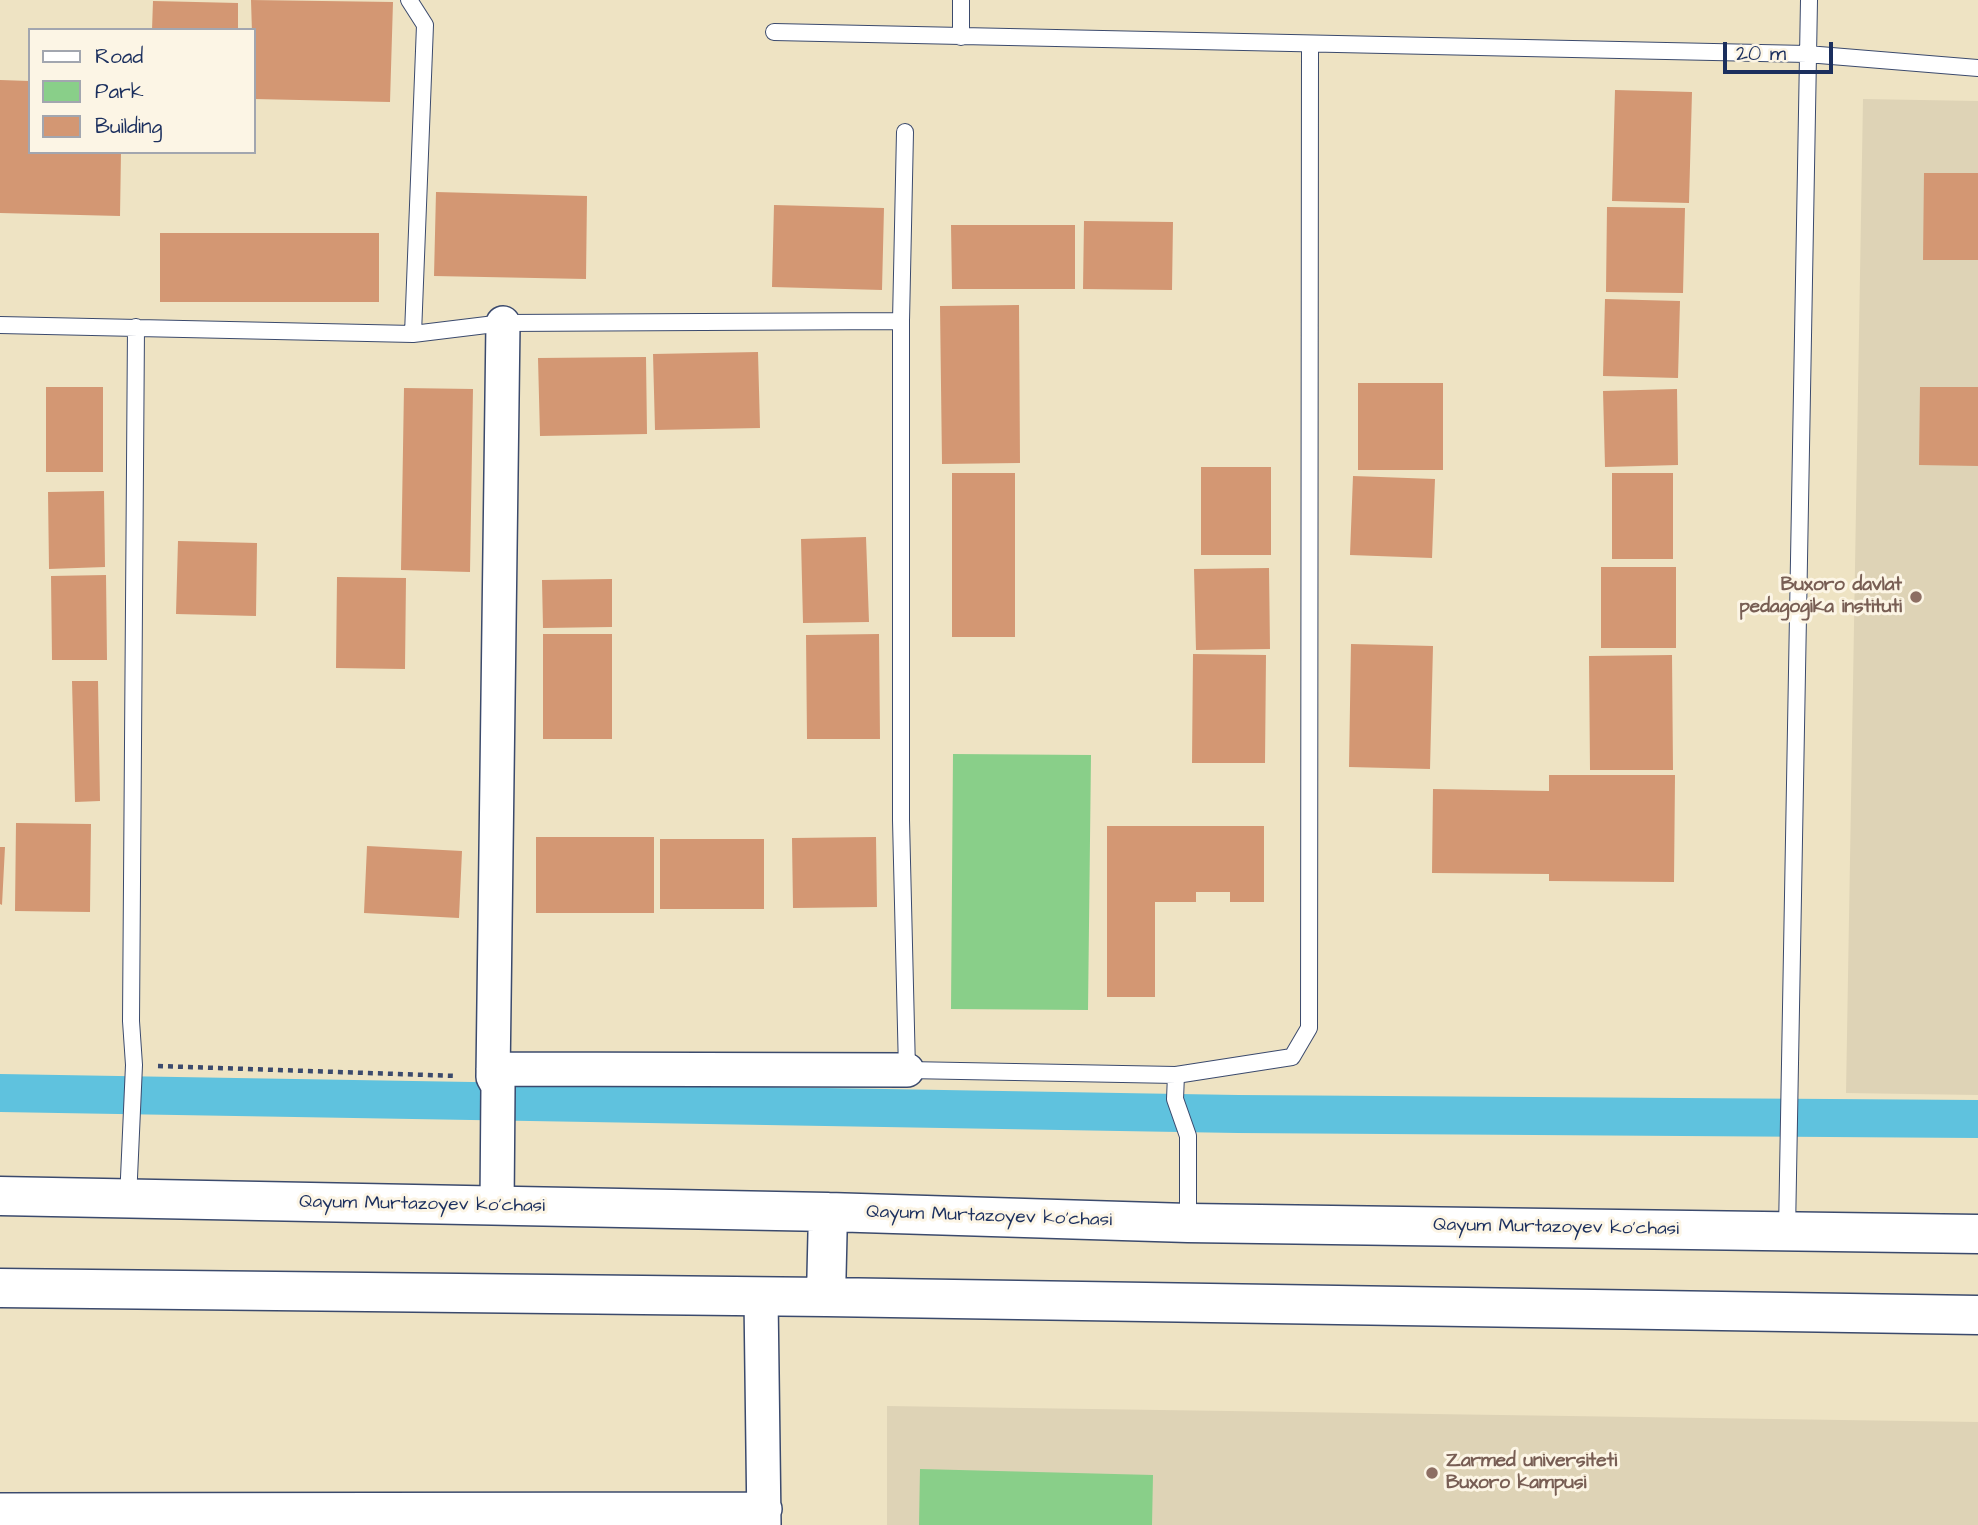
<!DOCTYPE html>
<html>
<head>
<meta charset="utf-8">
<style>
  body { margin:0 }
  #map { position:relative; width:1978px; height:1525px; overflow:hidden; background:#eee3c3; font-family:"Architects Daughter",sans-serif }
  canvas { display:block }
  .legend { position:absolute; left:28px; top:28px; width:228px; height:126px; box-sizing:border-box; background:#fcf5e5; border:2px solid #a2a6af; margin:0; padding:9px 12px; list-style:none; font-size:21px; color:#1b2f5e }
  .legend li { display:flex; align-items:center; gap:14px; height:35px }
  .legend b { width:35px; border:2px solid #a2a6af }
  .scale { position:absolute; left:1723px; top:42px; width:110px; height:32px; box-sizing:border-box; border:4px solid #1b2f5e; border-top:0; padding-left:9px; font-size:21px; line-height:24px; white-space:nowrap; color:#1b2f5e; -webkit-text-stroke:5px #fcf5e5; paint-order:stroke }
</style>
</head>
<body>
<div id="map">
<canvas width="1978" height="1525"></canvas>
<ul class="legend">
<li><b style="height:9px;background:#fff"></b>Road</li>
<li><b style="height:19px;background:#89cf89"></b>Park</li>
<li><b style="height:19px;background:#d39773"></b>Building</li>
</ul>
<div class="scale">20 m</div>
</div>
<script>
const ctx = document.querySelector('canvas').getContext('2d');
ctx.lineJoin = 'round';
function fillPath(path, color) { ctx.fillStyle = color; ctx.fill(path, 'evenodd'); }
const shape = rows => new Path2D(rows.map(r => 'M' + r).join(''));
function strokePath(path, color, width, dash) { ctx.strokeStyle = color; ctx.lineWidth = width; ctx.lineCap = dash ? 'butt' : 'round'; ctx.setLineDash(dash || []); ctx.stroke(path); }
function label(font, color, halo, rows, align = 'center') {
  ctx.font = font + ' "Architects Daughter",sans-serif'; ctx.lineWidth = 6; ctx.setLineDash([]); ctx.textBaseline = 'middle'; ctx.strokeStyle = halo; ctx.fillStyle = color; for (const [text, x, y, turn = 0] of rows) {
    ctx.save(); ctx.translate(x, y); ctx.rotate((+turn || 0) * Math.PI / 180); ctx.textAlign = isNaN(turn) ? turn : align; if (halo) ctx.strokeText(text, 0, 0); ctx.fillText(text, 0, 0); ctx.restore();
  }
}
const built = shape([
  [1863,99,1978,101,1978,1095,1846,1093],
  [887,1406,1978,1422,1978,1525,887,1525]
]);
const green = shape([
  [953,754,1091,755,1088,1010,951,1009],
  [920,1469,1153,1475,1152,1525,919,1525]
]);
const canal = shape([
  [0,1093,1238,1114,1978,1119]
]);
const building = shape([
  [251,0,393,2,390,102,254,99],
  [153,1,238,3,238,30,152,30],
  [0,80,30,81,30,152,121,152,120,216,0,213],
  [1615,90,1692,92,1689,203,1612,201],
  [1924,173,1978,173,1978,260,1923,260],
  [436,192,587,196,586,279,434,276],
  [774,205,884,208,882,290,772,287],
  [1607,207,1685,208,1683,293,1606,292],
  [1084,221,1173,222,1172,290,1083,289],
  [951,225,1075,225,1075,289,952,289],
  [160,233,379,233,379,302,160,302],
  [1605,299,1680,301,1678,378,1603,376],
  [1019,305,1020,463,942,464,940,306],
  [758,352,760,428,655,430,653,354],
  [646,357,647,434,540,436,538,358],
  [1358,383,1443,383,1443,470,1358,470],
  [46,387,103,387,103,472,46,472],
  [1920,387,1978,387,1978,466,1919,465],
  [404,388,473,389,470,572,401,570],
  [1677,389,1678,465,1605,467,1603,391],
  [1201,467,1271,467,1271,555,1201,555],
  [952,473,1015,473,1015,637,952,637],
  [1612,473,1673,473,1673,559,1612,559],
  [1353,476,1435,479,1432,558,1350,555],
  [104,491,105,567,49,569,48,492],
  [866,537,869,622,803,623,801,539],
  [178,541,257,543,256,616,176,614],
  [1601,567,1676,567,1676,648,1601,648],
  [1269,568,1270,649,1196,650,1194,569],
  [106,575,107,660,52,660,51,576],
  [337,577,406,578,405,669,336,668],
  [612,579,612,627,543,628,542,580],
  [543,634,612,634,612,739,543,739],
  [879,634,880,739,807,739,806,635],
  [1351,644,1433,646,1430,769,1349,767],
  [1193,654,1266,655,1265,763,1192,763],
  [1672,655,1673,770,1590,770,1589,656],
  [72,681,98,681,100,801,75,802],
  [1549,775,1675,775,1674,882,1549,881,1549,874,1432,873,1433,789,1549,791],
  [16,823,91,824,90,912,15,911],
  [1107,826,1264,826,1264,902,1230,902,1230,892,1196,892,1196,902,1155,902,1155,997,1107,997],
  [536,837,654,837,654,913,536,913],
  [876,837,877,907,793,908,792,838],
  [660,839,764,839,764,909,660,909],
  [367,846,462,851,459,918,364,913],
  [0,847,5,847,2,905,0,904]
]);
const path = shape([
  [158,1066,457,1076]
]);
const service = shape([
  [409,0,425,25,413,334],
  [774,32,1807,54,1978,68],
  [961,37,961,0],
  [905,132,901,321,901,820,907,1070,1176,1075],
  [0,325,413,334,503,323,901,321],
  [128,1200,134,1065,131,1021,136,327],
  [1188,1223,1188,1136,1175,1099,1176,1075,1292,1057,1309,1028,1310,45],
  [1787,1231,1809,0]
]);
const minor = shape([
  [493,1069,907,1070],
  [497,1207,498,1086,493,1077,503,323],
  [761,1297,764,1525],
  [0,1510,765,1509]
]);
const tertiary = shape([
  [0,1196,828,1212,1188,1223,1978,1234],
  [0,1288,826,1297,1978,1315],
  [826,1297,828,1212]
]);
const markers = [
  [1916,597,7,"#8d6e63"],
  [1432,1473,7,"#8d6e63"]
];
const educationNames = [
  ["Buxoro davlat",1902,586],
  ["pedagogika instituti",1902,608],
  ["Zarmed universiteti",1446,1462,"left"],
  ["Buxoro kampusi",1446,1484,"left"]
];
const streetNames = [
  ["Qayum Murtazoyev ko'chasi",422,1205,1],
  ["Qayum Murtazoyev ko'chasi",989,1217,2],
  ["Qayum Murtazoyev ko'chasi",1556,1228,1]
];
fillPath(built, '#ded3b6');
fillPath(green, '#89cf89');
strokePath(canal, '#5fc2de', 38);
fillPath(building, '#d39773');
strokePath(service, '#3b4a6d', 18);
strokePath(minor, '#3b4a6d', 36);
strokePath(tertiary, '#3b4a6d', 41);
strokePath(path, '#3b4a6d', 4.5, [5, 5]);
strokePath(service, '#fff', 16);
strokePath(minor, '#fff', 33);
strokePath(tertiary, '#fff', 38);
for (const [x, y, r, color] of markers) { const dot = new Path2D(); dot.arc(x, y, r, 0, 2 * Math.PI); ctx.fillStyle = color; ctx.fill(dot); strokePath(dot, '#fcf5e5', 2.5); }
label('bold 19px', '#785e54', '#fcf5e5', educationNames, 'right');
label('19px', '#1b2f5e', '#fcf5e5', streetNames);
</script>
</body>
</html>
